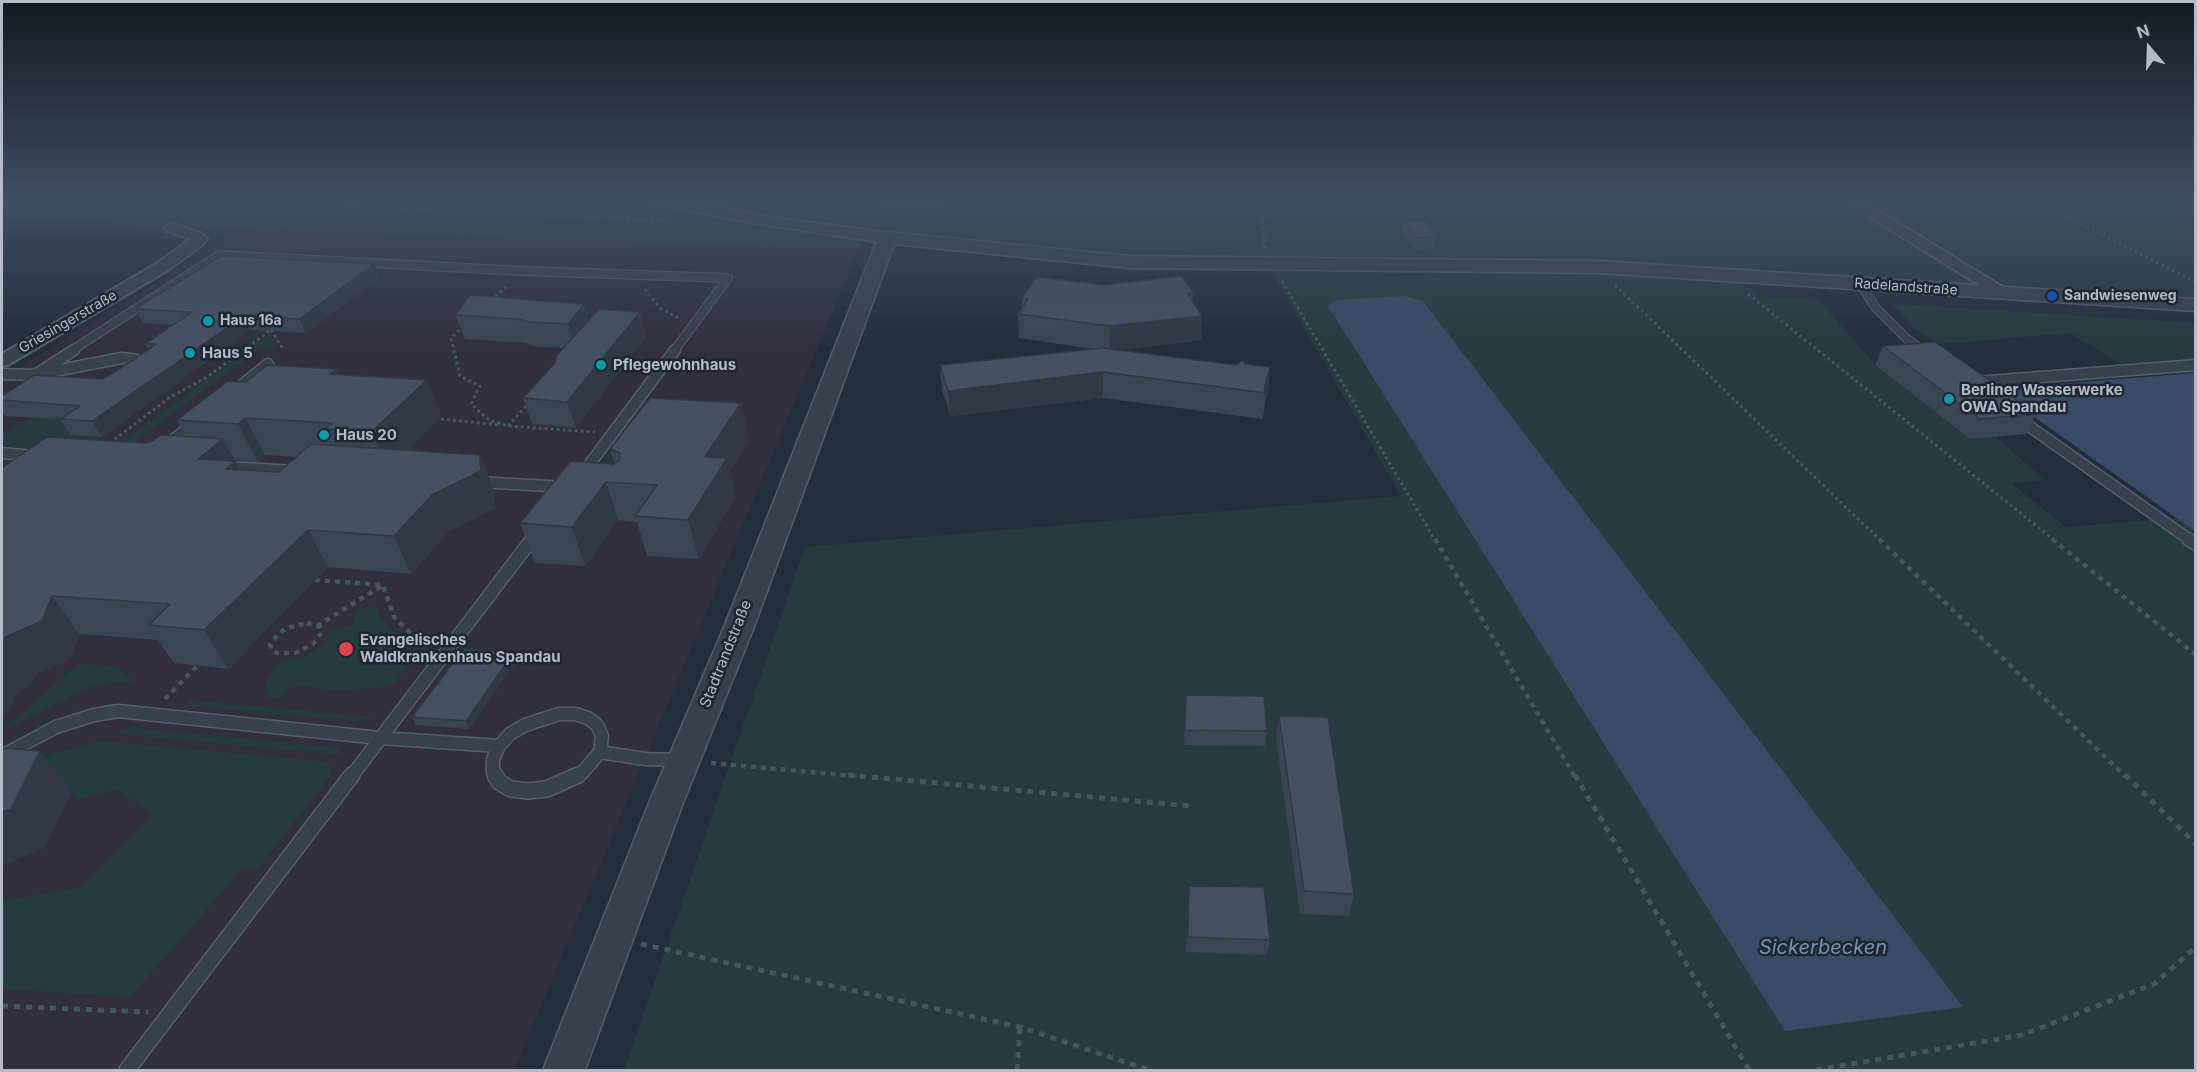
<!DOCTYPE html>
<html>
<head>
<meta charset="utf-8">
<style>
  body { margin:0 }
  #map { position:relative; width:2197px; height:1072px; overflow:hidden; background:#242f3e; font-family:Inter,sans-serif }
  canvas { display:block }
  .frame { position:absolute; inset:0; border:3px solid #b4bcc9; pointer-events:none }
  .north { position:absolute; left:2119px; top:18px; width:60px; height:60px; -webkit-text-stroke:4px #1d2633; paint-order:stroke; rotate:341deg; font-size:16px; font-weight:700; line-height:24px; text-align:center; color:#b4bcc9 }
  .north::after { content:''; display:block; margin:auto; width:21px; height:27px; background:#b4bcc9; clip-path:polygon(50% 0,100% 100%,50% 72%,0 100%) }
</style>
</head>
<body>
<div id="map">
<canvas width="2197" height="1072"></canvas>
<div class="frame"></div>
<div class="north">N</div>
</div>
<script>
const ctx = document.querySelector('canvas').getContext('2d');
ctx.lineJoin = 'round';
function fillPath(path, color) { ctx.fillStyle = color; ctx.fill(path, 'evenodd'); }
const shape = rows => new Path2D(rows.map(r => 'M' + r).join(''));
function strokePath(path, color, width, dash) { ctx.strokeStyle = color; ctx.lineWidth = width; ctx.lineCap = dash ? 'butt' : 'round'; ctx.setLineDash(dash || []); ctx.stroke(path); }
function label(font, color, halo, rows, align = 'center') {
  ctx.font = font + ' Inter,sans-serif'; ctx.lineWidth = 5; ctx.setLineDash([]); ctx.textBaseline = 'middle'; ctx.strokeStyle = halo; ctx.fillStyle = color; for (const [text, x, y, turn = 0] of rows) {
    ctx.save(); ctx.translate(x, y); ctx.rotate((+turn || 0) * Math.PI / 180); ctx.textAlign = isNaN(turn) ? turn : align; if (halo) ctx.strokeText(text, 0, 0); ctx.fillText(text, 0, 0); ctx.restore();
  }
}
const medical = shape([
  [241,230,858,250,514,1070,2,1070,2,378]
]);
const green = shape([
  [2,199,648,199,863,235,858,250,241,230,2,218],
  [668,199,1836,199,1976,285,1663,266,1142,258,853,229],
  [1859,199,2195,199,2195,304,2020,289,2005,285],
  [1270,268,1599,269,1736,278,1758,296,1819,300,1875,365,1970,439,1996,437,2045,480,2012,484,2066,527,2178,518,2195,531,2195,1070,624,1070,805,547,1401,496],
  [1893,304,2195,323,2195,360,2121,364,2070,333,1940,344,1912,327],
  [269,334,277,349,261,348,133,443,108,452],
  [34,417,90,421,97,437,88,444,66,450,3,446,2,434],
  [366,606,376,608,381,620,400,634,391,644,402,651,398,660,408,664,395,683,383,687,336,691,298,685,288,689,280,699,265,697,268,690,265,683,279,662,304,656,316,650,325,642,331,630,354,625,354,613],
  [78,664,103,665,118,668,135,682,116,682,87,688,2,731],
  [190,700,375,717,357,722,184,706],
  [124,727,335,747,343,755,117,734],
  [101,741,321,761,327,762,331,769,328,779,257,869,242,869,130,997,2,989,2,901,81,887,153,815,117,789,78,800,72,790,25,772,54,753]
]);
const water = shape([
  [1404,296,1423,301,1963,1007,1785,1031,1328,306,1336,300],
  [2195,373,2195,531,1995,389]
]);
const pathFar2 = shape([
  [177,199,672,221],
  [2033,199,2196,282],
  [168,213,182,200],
  [1265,248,1262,224,1266,210,1283,199],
  [1282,281,1435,540],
  [1615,285,1880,540],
  [645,289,660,308,680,319],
  [1748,294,2054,540],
  [491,301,508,285],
  [464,326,451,338,460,376,480,386,471,404,489,420,508,426,595,432],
  [271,330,283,349],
  [441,419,500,425],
  [508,426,529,403],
  [110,443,169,398,207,377,272,329]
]);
const pathFar1 = shape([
  [1435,539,1575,777],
  [1879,539,2126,777],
  [2052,539,2196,655],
  [315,580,383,585,394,617,411,634,432,642],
  [307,623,320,627,322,632,313,644,295,653,277,653,272,650,270,645,279,633,287,628,307,623],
  [317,626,383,585],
  [165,699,197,666],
  [711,763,865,777]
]);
const path = shape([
  [848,775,1191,806],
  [1575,775,1749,1070],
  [2125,775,2196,844],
  [641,944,1020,1027,1149,1070],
  [2,1006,148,1012],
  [1017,1070,1020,1027],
  [1816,1070,2022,1035,2154,984,2196,947]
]);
const serviceFar3 = shape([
  [1860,284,1876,308,1907,339,1924,351],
  [71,351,219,255,524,271,728,278,674,351]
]);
const serviceFar2 = shape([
  [44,373,122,358,138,360,144,363,142,365],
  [2,374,35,375,74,350],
  [1976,382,2196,365],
  [242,385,268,364],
  [2019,419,2190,540],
  [167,445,194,423],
  [2,453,34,456],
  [227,467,295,471],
  [583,473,675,350],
  [478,482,565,487],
  [531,540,536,534]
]);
const serviceFar1 = shape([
  [2188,539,2196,544],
  [600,752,645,759,680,760],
  [2,756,56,727,94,715,118,711,380,738,499,746],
  [351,777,532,539],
  [496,777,493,772,493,759,499,746,510,734,525,725,559,714,575,714,588,718,597,725,602,736,600,752,582,773,576,777]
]);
const service = shape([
  [495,775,499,782,511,789,528,791,547,789,578,775],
  [127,1070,352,775]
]);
const minor = shape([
  [641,199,674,199,761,216,887,233,895,238,887,243,761,224,648,203,641,199],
  [1841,199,1859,199,2014,294,2012,298,2000,298,1841,199],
  [172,223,201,233,207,239,202,245,168,270,8,365,2,366,2,354,156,264,191,239,167,231,164,228,167,225,172,223]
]);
const tertiary = shape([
  [887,232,1129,256,1598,261,2196,299,2196,311,1598,273,1129,268,894,244,754,627,683,803,585,1070,543,1070,649,803,724,627,878,238,880,234,887,232]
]);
const wall = shape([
  [758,199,820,199,813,205,793,205],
  [884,199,947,199,943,210,883,209,882,204],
  [1403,221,1436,237,1434,248,1415,250,1401,233],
  [379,278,306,333,251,330,102,437,70,435,60,419,5,416,2,411,2,396,103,379,132,361,148,350,145,344,172,325,143,323,135,309],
  [1022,298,1193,302,1201,340,1120,350,1236,365,1245,364,1270,367,1268,392,1265,402,1263,419,1103,398,951,416,942,391,940,365,1093,349,1019,338,1018,314,1022,308],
  [456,315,589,320,646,336,576,428,532,424,523,398,555,363,563,348,538,347,526,343,465,339],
  [1883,346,2037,414,2026,434,1970,439,1875,365],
  [339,375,427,380,441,416,407,450,480,455,494,491,495,508,448,532,411,574,328,567,228,669,174,663,158,640,79,634,70,659,35,675,31,685,15,693,9,711,2,715,2,468,144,443,186,437,177,420,246,382],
  [265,455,296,457,279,472,240,470,234,460,258,462],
  [741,403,749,440,730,471,736,496,699,559,647,556,637,522,618,520,585,566,535,563,520,523,614,463,610,449],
  [517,660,469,729,416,725,412,717],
  [1186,695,1267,731,1265,746,1184,745],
  [1279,716,1354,894,1349,916,1300,914,1276,738],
  [1189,886,1270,940,1267,955,1186,952]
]);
const shadedWall = shape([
  [820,199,813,205,812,200],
  [944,199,947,199,943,210,942,205],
  [374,264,379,278,306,333,299,319],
  [1187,293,1194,293,1192,317],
  [584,304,591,329,575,349,568,324],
  [640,312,646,336,576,428,567,402],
  [244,316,251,330,102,437,92,421],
  [1202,316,1201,340,1109,351,1110,326],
  [1270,367,1268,392,1265,402,1266,393,1264,390],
  [337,369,353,406,330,374],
  [1103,372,1103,398,951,416,948,391],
  [427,380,441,416,388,470,371,432],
  [741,403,749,440,730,471,736,496,699,559,688,520,705,457],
  [246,418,265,455,258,462,238,424],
  [223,439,235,461,255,497,198,459],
  [480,455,494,491,495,508,448,532,411,574,394,536,432,495],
  [606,482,618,520,585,566,572,527],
  [308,530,328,567,228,669,204,630],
  [52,596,79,634,70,659,35,675,31,685,15,693,9,711,2,715,2,646,5,637],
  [514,652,517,660,469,729,466,721],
  [40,751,72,790,45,848,2,866,2,812]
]);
const building = shape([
  [884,199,944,199,942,205,882,204,884,199],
  [1426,220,1436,237,1417,238,1403,221,1426,220],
  [221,256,374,264,299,319,244,316,92,421,60,419,80,406,2,400,2,396,34,375,103,379,132,361,156,344,145,344,192,312,135,309,221,256],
  [1182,276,1194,293,1187,293,1202,316,1110,326,1018,314,1028,299,1022,298,1037,277,1104,285,1182,276],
  [470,295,584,304,568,324,530,322,518,319,456,315,470,295],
  [599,309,640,312,567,402,523,398,555,363,557,355,599,309],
  [1935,342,2037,414,1980,419,1883,346,1935,342],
  [1103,348,1236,365,1242,360,1245,364,1270,367,1264,390,1266,393,1103,372,948,391,940,365,1103,348],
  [267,365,337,369,330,374,427,380,371,432,325,429,332,423,246,418,238,424,177,420,228,381,246,382,267,365],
  [650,398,741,403,705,457,727,458,688,520,635,516,657,485,606,482,572,527,520,523,571,461,613,464,619,461,620,453,610,449,650,398],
  [161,435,223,439,198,459,235,461,226,469,279,472,311,444,480,455,481,471,432,495,394,536,308,530,204,630,149,625,170,604,52,596,42,621,5,637,2,646,2,468,47,437,144,443,151,442,161,435],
  [464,649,514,652,466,721,412,717,464,649],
  [1186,695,1264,696,1267,731,1185,730,1186,695],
  [1279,716,1328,717,1354,894,1304,891,1279,716],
  [5,748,40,751,11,809,2,812,2,749,5,748],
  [1189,886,1264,887,1270,940,1188,937,1189,886]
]);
const markers = [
  [2052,296,6,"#1a4fb4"],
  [208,321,6,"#0f9aa8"],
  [190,353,6,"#0f9aa8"],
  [601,365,6,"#0f9aa8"],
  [1949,399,6,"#0f9aa8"],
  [324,435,6,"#0f9aa8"],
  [346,649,8,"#e0444e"]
];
const farStreetnames = [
  ["Radelandstraße",1906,287,4],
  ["Griesingerstraße",68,322,-30]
];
const farPoinames = [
  ["Sandwiesenweg",2064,296],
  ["Haus 16a",220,321]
];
const poiNames = [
  ["Haus 5",202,353],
  ["Pflegewohnhaus",613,365],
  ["Berliner Wasserwerke",1961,390],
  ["OWA Spandau",1961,407],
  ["Haus 20",336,435],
  ["Evangelisches",360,640],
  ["Waldkrankenhaus Spandau",360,657]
];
const streetNames = [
  ["Stadtrandstraße",726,654,-68]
];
const nearWaternames = [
  ["Sickerbecken",1823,948]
];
fillPath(medical, '#32303f');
fillPath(green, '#263c3f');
fillPath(water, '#394c67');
strokePath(serviceFar3, '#565f6c', 10);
strokePath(serviceFar2, '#565f6c', 13);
strokePath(serviceFar1, '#565f6c', 15);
strokePath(service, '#565f6c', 18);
strokePath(minor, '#565f6c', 4);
strokePath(tertiary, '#565f6c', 3);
strokePath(pathFar2, '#44595c', 3, [3, 3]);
strokePath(pathFar1, '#44595c', 4.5, [5, 5]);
strokePath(path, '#44595c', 5, [6, 6]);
strokePath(serviceFar3, '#38414e', 8);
strokePath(serviceFar2, '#38414e', 10);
strokePath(serviceFar1, '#38414e', 12);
strokePath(service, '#38414e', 15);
fillPath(minor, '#38414e');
fillPath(tertiary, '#38414e');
fillPath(wall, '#3b4654');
fillPath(shadedWall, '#303945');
fillPath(building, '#455162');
strokePath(building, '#303945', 1.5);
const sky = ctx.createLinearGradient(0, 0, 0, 349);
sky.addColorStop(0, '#141a22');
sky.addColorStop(0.57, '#3f4d63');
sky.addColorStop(1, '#3f4d6300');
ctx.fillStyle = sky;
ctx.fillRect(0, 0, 2197, 349);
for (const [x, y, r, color] of markers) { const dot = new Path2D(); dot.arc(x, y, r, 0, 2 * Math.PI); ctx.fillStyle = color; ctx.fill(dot); strokePath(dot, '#1d2633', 2); }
label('14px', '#b4bcc9', '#1d2633', farStreetnames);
label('bold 14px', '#b4bcc9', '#1d2633', farPoinames, 'left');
label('bold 15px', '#b4bcc9', '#1d2633', poiNames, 'left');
label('15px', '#b4bcc9', '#1d2633', streetNames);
label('italic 20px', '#7c92b1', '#1d2633', nearWaternames);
</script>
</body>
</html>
